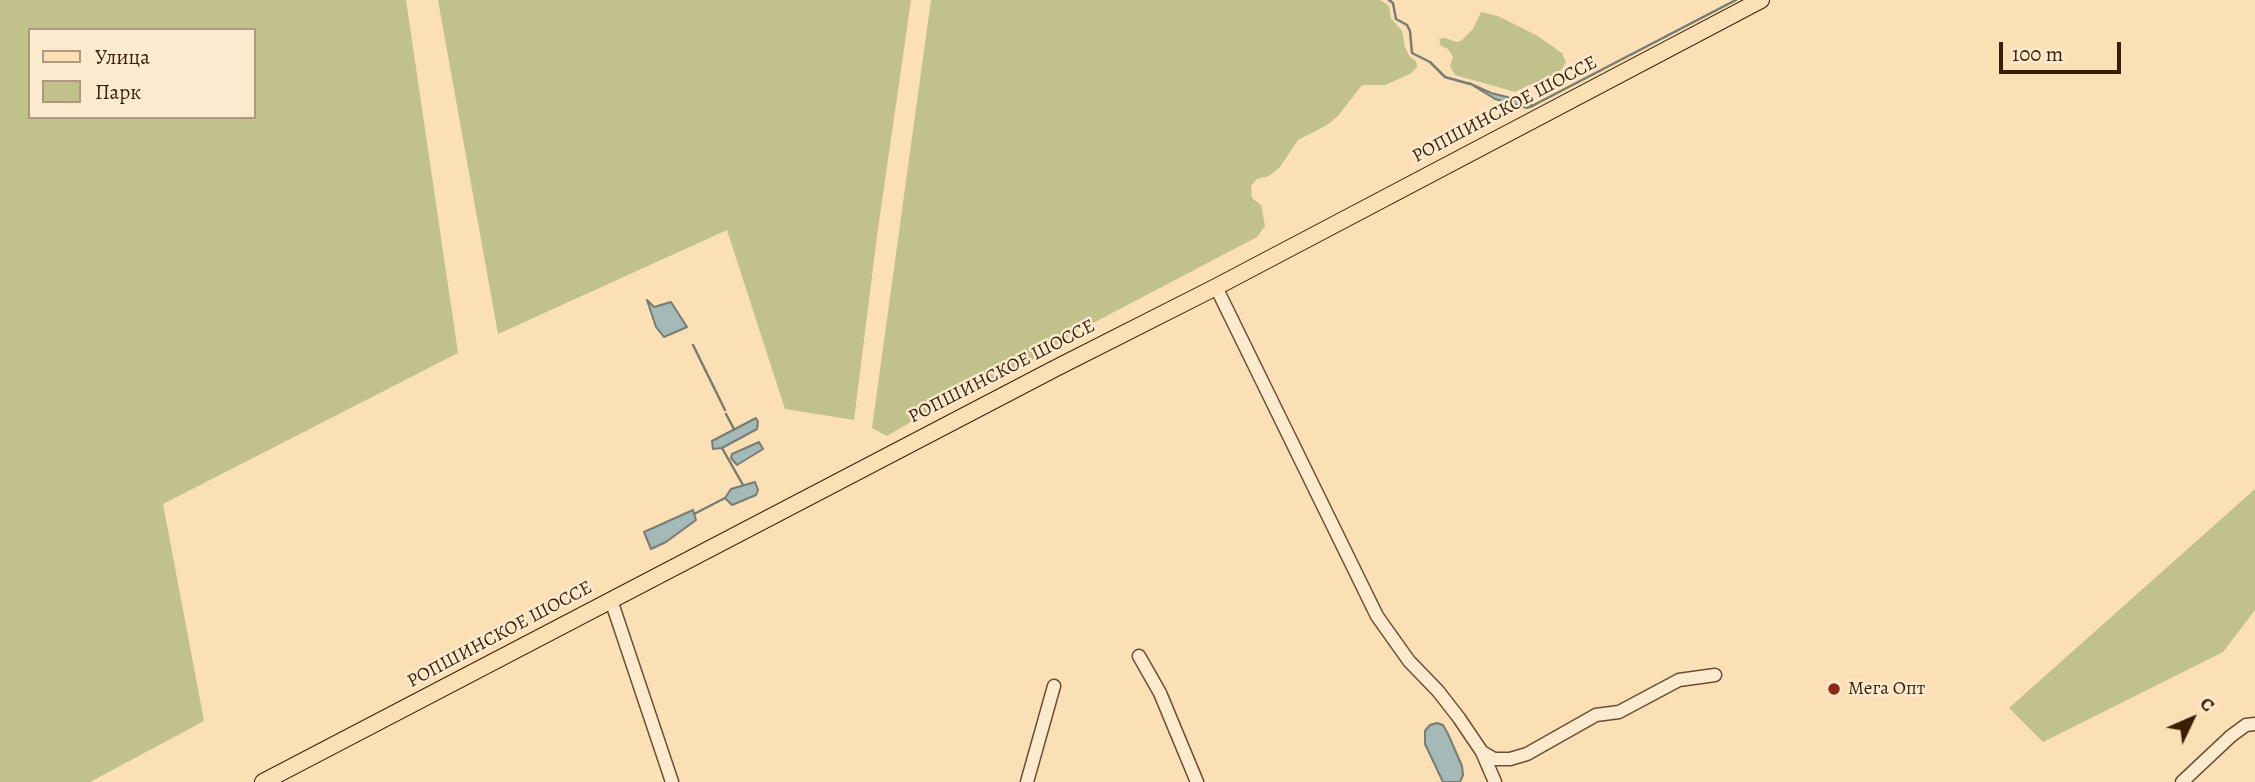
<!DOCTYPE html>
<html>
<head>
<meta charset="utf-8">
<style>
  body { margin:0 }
  #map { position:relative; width:2255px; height:782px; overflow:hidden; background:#fbdfb5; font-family:Alegreya,serif }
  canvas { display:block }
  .legend { position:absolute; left:28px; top:28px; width:228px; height:91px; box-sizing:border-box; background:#fceacf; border:2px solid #af987f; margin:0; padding:9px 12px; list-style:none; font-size:21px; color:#3b1e06 }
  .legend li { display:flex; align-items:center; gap:14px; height:35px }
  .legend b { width:35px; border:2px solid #af987f }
  .north { position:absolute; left:2157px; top:684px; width:70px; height:70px; -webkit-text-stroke:5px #fceacf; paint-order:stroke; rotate:46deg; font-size:19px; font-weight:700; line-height:28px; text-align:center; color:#3b1e06 }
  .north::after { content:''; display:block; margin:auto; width:24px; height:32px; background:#3b1e06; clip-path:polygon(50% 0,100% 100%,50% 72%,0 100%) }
  .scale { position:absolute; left:1999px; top:42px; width:122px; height:32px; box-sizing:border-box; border:4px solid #3b1e06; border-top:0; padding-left:9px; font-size:21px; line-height:24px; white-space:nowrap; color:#3b1e06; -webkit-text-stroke:5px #fceacf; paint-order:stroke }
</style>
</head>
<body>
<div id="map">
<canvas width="2255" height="782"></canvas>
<ul class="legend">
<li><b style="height:9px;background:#fbdfb5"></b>Улица</li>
<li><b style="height:19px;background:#c1c18b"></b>Парк</li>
</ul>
<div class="north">С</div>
<div class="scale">100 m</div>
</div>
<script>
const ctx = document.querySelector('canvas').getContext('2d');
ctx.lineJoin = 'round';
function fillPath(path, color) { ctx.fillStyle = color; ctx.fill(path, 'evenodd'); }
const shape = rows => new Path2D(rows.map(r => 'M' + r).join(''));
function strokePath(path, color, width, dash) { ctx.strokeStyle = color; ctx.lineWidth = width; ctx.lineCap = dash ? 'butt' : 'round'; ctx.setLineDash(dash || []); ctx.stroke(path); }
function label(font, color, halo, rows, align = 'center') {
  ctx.font = font + ' Alegreya,serif'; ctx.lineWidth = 5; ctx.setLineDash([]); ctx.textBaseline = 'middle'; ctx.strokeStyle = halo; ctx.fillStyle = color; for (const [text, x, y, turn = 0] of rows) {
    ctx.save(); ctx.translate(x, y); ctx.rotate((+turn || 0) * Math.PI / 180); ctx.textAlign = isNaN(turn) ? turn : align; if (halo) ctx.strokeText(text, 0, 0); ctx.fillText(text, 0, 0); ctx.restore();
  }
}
const green = shape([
  [0,0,406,0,458,353,163,504,204,721,90,782,0,782],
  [30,30,254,30,254,117,30,117],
  [438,0,911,0,877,236,854,420,785,409,727,230,498,334],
  [931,0,1380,0,1389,6,1391,18,1402,31,1405,47,1410,57,1416,61,1417,67,1410,74,1385,85,1362,85,1338,116,1327,125,1298,140,1280,167,1269,176,1257,179,1251,186,1252,198,1261,205,1265,226,1257,237,1076,332,1015,371,965,390,887,436,872,428],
  [1481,12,1498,16,1536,35,1562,53,1566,62,1552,84,1544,89,1531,84,1515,92,1455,75,1450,66,1453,57,1448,49,1441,46,1439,39,1445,38,1456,42,1461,41,1473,29],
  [2255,489,2255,610,2223,652,2043,742,2009,708]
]);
const water = shape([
  [1469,83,1491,93,1527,102,1533,106,1527,108,1495,99,1469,83],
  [647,300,654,307,671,302,687,327,664,337,656,327,647,300],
  [756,418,758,422,757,429,722,448,713,449,712,441,756,418],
  [759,442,763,449,737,465,731,458,732,454,759,442],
  [755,482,758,490,756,495,732,505,725,498,731,489,755,482],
  [693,510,696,520,666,542,651,549,644,532,693,510],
  [1437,723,1443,725,1448,734,1462,766,1463,775,1460,782,1443,782,1425,744,1425,731,1430,725,1437,723]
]);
const stream = shape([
  [1389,0,1393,3,1396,19,1407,25,1410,31,1412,53,1430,62,1445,77,1470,84],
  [1532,106,1736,0],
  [693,345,725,410],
  [726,414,734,429],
  [722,448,743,485],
  [694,514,725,498]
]);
const minor = shape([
  [1216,287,1377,616,1409,661,1438,691,1459,718,1482,752,1495,782],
  [611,600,672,782],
  [1139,656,1160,693,1197,782],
  [1482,752,1494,759,1510,759,1527,754,1596,715,1619,712,1679,680,1715,675],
  [1027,782,1054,686],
  [2182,782,2231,736,2246,725,2255,724]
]);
const major = shape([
  [263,782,1056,368,1216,287,1761,0]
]);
const markers = [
  [1834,689,7,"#8f2418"]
];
const streetNames = [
  ["РОПШИНСКОЕ ШОССЕ",1505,110,-28],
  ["РОПШИНСКОЕ ШОССЕ",1002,372,-27],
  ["РОПШИНСКОЕ ШОССЕ",500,635,-28]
];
const poiNames = [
  ["Мега Опт",1848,689]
];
fillPath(green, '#c1c18b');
fillPath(water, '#a3bab8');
strokePath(water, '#797c71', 2);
strokePath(stream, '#797c71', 2.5);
strokePath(minor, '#6b4e32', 15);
strokePath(major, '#3b1e06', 18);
strokePath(minor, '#fceacf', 12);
strokePath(major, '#fbdfb5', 16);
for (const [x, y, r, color] of markers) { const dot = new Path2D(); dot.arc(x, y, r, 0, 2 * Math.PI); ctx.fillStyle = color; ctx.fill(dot); strokePath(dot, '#fceacf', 2.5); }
label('19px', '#3b1e06', '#fceacf', streetNames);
label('19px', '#3b1e06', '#fceacf', poiNames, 'left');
</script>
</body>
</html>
